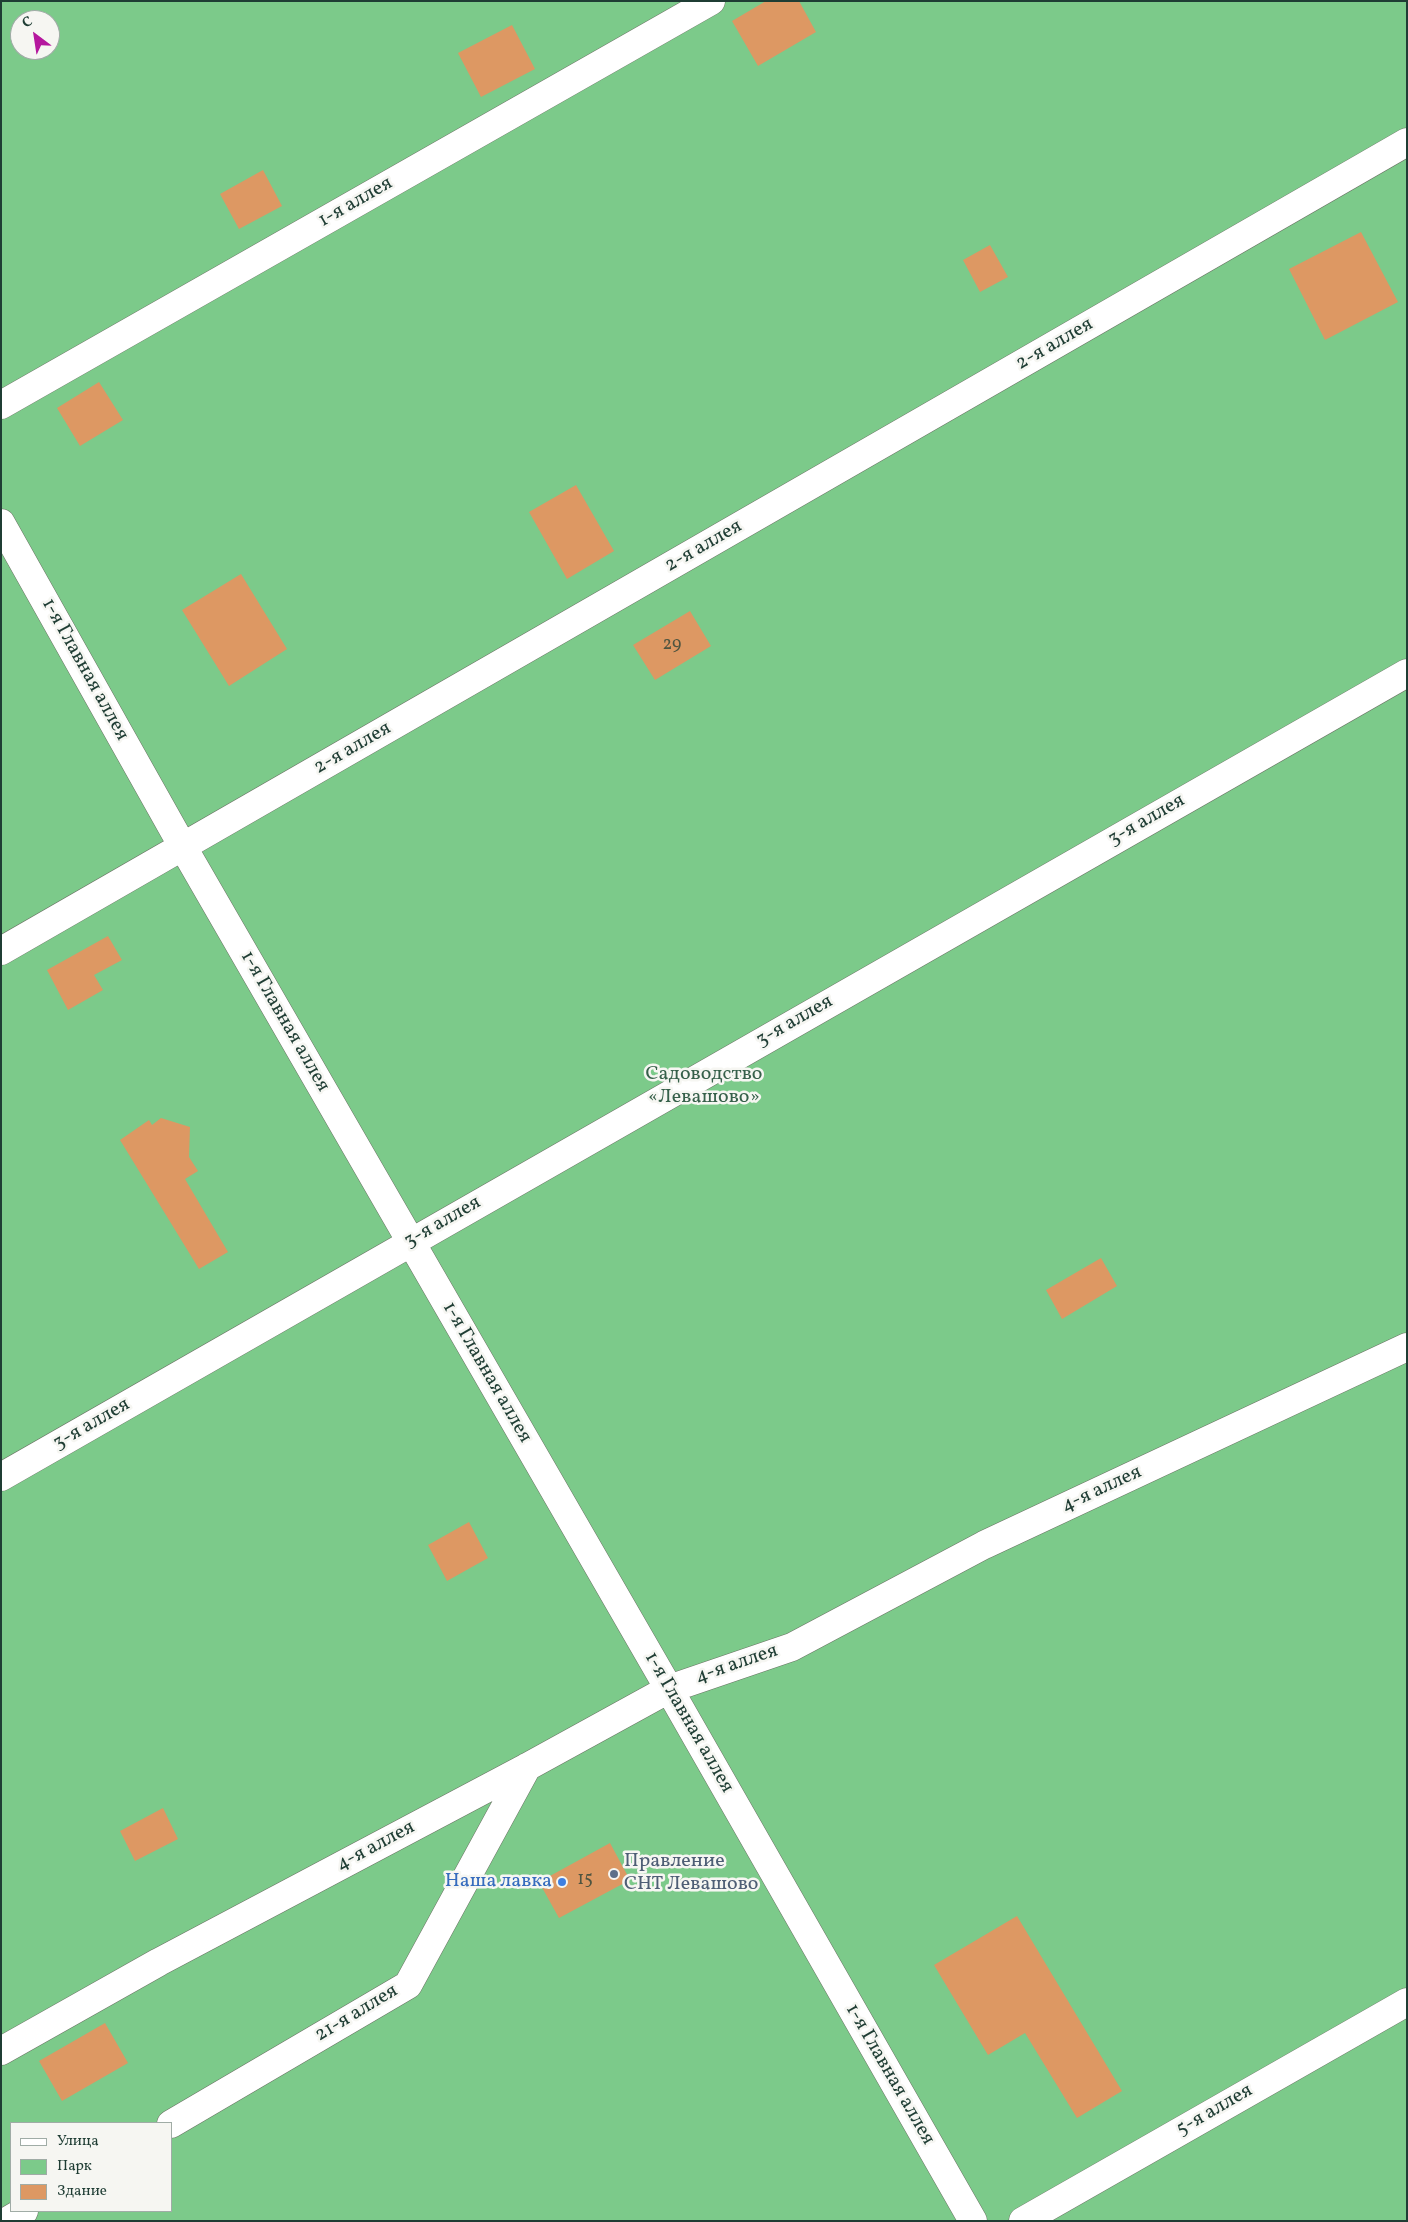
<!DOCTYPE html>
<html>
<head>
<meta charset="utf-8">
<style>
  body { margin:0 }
  #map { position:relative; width:1408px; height:2222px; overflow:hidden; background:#f4dabc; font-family:Vollkorn,serif }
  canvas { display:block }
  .frame { position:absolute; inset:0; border:2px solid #1f3d34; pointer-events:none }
  .legend { position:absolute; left:10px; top:2122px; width:162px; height:90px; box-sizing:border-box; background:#f6f6f2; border:1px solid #a0aca6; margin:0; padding:6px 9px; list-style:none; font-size:15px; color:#1f3d34 }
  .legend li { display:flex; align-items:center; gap:10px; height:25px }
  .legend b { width:25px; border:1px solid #a0aca6 }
  .north { position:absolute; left:10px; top:10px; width:50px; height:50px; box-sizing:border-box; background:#f6f6f2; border:1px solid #a0aca6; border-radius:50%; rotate:329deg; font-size:14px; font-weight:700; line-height:20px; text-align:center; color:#1f3d34 }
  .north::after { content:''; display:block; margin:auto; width:18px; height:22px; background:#b5179e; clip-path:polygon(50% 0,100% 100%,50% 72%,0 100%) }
</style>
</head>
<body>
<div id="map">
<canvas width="1408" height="2222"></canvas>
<div class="frame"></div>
<ul class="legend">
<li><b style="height:6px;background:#fff"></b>Улица</li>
<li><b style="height:14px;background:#7cca8a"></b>Парк</li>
<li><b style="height:14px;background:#dd9863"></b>Здание</li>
</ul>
<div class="north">С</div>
</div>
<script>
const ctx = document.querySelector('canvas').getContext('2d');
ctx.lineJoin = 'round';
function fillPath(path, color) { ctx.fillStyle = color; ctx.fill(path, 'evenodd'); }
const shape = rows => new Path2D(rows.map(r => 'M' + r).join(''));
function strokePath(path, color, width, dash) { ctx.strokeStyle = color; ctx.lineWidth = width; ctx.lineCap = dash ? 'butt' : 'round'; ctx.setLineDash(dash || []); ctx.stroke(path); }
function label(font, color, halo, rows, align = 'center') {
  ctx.font = font + ' Vollkorn,serif'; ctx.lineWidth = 5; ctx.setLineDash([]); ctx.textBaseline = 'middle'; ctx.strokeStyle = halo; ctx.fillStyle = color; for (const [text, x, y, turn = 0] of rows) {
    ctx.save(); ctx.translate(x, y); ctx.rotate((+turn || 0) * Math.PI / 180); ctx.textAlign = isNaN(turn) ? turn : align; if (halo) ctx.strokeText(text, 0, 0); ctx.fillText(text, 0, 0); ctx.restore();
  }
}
const green = shape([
  [1,1,1407,1,1407,2221,1,2221],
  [20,20,50,20,50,50,20,50],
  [11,2123,171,2123,171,2211,11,2211]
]);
const building = shape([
  [766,1,799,1,816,32,758,66,732,21],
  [512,25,535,69,481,97,458,53],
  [263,170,282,206,239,229,220,194],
  [1361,232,1398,302,1325,340,1289,269],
  [990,245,1008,277,980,292,963,260],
  [99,382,123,420,80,446,57,408],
  [576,485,614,551,567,579,529,512],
  [241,574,287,649,229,686,182,610],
  [690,611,711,646,655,680,633,645],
  [108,936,122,960,94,975,103,990,68,1010,47,970],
  [161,1118,190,1127,189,1157,198,1171,185,1179,228,1252,199,1269,120,1140,149,1120,152,1125],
  [1101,1258,1117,1286,1062,1319,1046,1290],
  [469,1522,488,1558,447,1581,428,1545],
  [163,1808,178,1839,135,1861,120,1831],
  [610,1843,630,1880,559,1918,539,1882],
  [1017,1916,1122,2091,1077,2118,1025,2033,988,2055,934,1965],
  [105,2023,128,2063,62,2101,39,2061]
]);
const minor = shape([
  [1,405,711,1],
  [1,523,183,847,669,1689,973,2221],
  [1,951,1407,142],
  [1,1477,1407,673],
  [1,2051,159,1962,527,1767,669,1689,792,1647,984,1545,1407,1347],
  [171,2124,408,1985,527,1767],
  [7,2221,24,2211],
  [1023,2221,1407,2002]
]);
const markers = [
  [614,1874,5,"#5c6f8a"],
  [562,1882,5,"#3f7fe0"]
];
const numberNames = [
  ["29",672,646],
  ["15",585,1881]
];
const streetNames = [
  ["1-я аллея",356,203,-30],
  ["2-я аллея",1055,345,-30],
  ["2-я аллея",704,547,-30],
  ["1-я Главная аллея",84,670,61],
  ["2-я аллея",353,749,-30],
  ["3-я аллея",1147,821,-30],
  ["1-я Главная аллея",284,1022,60],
  ["3-я аллея",795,1022,-30],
  ["3-я аллея",443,1223,-30],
  ["1-я Главная аллея",486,1373,60],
  ["3-я аллея",92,1425,-30],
  ["4-я аллея",1102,1490,-25],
  ["4-я аллея",737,1665,-19],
  ["1-я Главная аллея",688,1723,60],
  ["4-я аллея",376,1847,-28],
  ["21-я аллея",357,2014,-31],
  ["1-я Главная аллея",889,2075,60],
  ["5-я аллея",1215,2111,-30]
];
const parkNames = [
  ["Садоводство",704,1075],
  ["«Левашово»",704,1098]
];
const serviceNames = [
  ["Правление",624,1862],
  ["СНТ Левашово",624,1885]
];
const shopNames = [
  ["Наша лавка",552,1882]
];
fillPath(green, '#7cca8a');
fillPath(building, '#dd9863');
strokePath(minor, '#6a7464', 29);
strokePath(minor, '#fff', 28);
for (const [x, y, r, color] of markers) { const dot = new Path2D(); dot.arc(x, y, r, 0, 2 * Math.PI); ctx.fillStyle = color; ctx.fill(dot); strokePath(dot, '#f6f6f2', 2); }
label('18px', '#4e5440', null, numberNames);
label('20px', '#1f3d34', '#f6f6f2', streetNames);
label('20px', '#36604a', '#f6f6f2', parkNames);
label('20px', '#4e5e75', '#f6f6f2', serviceNames, 'left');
label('20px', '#366cbe', '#f6f6f2', shopNames, 'right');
</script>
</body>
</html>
